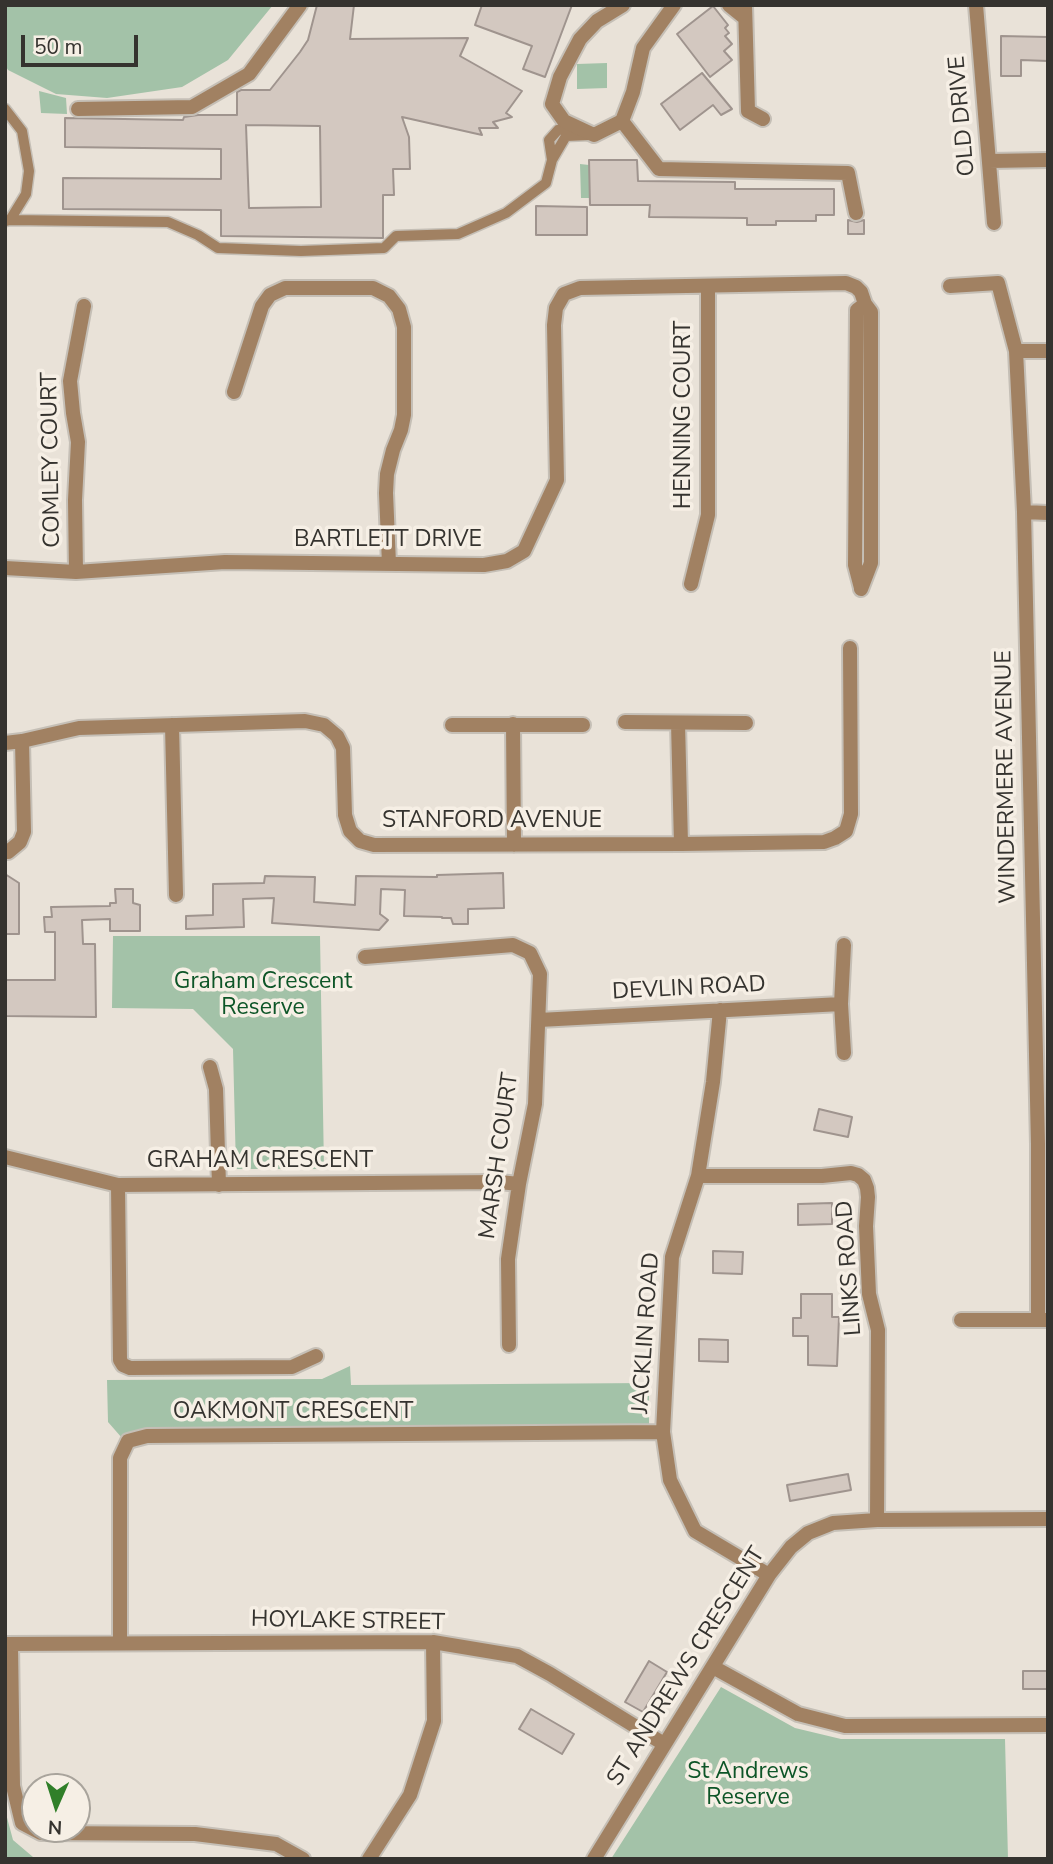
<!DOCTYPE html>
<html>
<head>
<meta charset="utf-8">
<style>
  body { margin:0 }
  #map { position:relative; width:1053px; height:1864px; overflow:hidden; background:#e9e2d8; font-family:"Nunito Sans",sans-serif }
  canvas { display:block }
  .frame { position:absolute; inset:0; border:7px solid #35332f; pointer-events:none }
  .north { position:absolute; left:21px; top:1773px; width:70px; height:70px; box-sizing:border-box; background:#f6efe5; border:2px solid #a9a49c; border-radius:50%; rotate:183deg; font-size:19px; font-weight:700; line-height:28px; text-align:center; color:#35332f }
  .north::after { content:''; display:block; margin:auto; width:24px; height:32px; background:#307f29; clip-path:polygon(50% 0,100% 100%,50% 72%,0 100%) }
  .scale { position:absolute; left:21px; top:35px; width:117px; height:32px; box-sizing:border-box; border:4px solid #35332f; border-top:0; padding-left:9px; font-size:21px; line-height:24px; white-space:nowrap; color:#35332f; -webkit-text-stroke:5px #f6efe5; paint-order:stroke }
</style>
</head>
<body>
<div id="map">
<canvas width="1053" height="1864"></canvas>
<div class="frame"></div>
<div class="north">N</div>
<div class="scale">50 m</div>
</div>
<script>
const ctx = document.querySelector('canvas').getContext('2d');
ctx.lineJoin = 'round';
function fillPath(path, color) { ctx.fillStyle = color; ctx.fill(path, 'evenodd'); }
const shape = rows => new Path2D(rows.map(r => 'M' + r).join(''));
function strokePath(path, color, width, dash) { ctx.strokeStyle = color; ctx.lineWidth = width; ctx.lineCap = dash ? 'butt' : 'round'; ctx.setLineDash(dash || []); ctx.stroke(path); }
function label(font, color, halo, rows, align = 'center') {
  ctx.font = font + ' "Nunito Sans",sans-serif'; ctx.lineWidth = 7; ctx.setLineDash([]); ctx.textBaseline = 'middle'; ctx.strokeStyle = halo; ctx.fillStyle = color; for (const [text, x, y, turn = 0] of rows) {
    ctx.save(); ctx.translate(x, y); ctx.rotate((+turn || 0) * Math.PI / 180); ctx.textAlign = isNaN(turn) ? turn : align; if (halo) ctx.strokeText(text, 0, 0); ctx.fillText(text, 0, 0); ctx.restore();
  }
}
const green = shape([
  [5,5,273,5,228,60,182,87,107,98,56,94,8,70,5,65],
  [607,63,607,88,577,89,577,64],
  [39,91,66,98,67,114,41,113],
  [580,164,589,165,590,198,581,198],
  [113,936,320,936,324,1169,236,1169,233,1049,193,1009,112,1008],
  [350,1366,351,1385,649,1383,649,1426,122,1438,108,1422,107,1380,322,1379],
  [721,1687,795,1728,841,1739,1005,1739,1008,1859,611,1859],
  [5,1810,13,1840,33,1857,5,1857]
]);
const building = shape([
  [317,5,354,5,350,39,468,38,460,56,522,91,506,113,512,117,493,122,498,128,479,128,482,135,402,117,409,137,410,169,393,169,394,195,383,195,383,238,221,236,221,210,63,209,63,178,221,179,221,149,65,147,65,118,183,120,184,117,198,115,237,115,237,92,241,90,270,90,300,52,308,40,317,5],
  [246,125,320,126,321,207,249,208,246,125],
  [482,5,572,5,545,77,523,69,532,46,475,25,482,5],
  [713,6,728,25,725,28,729,33,725,36,732,44,724,51,732,60,710,77,677,34,713,6],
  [1001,36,1048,37,1048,61,1021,60,1021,76,1001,76,1001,36],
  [702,73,732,109,721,115,713,105,680,130,661,104,702,73],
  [589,160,637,160,638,181,735,182,735,189,834,189,834,215,816,215,816,221,776,221,776,225,747,225,747,218,649,217,650,205,590,205,589,160],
  [536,206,587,207,587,235,536,235,536,206],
  [848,220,857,222,864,220,864,234,848,234,848,220],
  [503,873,504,908,468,909,468,924,453,924,451,918,442,918,442,917,404,916,405,890,381,889,380,914,388,920,379,930,272,923,274,898,243,899,244,927,186,929,186,916,213,915,213,884,264,883,265,876,315,877,314,902,355,905,356,876,437,877,437,875,503,873],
  [5,874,19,883,19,934,5,934,5,874],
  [115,889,133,889,133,903,140,905,140,931,110,931,110,919,82,920,83,944,95,944,96,1017,5,1016,5,980,55,980,55,932,45,932,44,917,52,917,51,907,110,906,110,903,116,903,115,889],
  [819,1109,852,1117,848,1137,814,1130,819,1109],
  [832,1203,832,1224,798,1225,798,1204,832,1203],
  [713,1251,743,1252,742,1274,713,1273,713,1251],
  [801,1294,832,1294,832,1317,839,1317,837,1366,808,1365,808,1336,793,1336,793,1318,801,1318,801,1294],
  [699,1339,728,1340,728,1362,699,1361,699,1339],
  [848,1474,851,1490,790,1501,787,1485,848,1474],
  [649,1661,667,1672,643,1712,625,1702,649,1661],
  [1023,1671,1048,1671,1048,1689,1023,1689,1023,1671],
  [531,1709,574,1734,562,1754,519,1729,531,1709]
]);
const service = shape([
  [5,109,22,131,29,171,26,194,10,220,6,221],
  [552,160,549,140,558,130,576,126],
  [10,220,168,222,198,235,218,248,301,251,384,248,396,236,458,234,506,213,546,183,552,160,566,136,590,135]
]);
const minor = shape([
  [623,5,597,21,580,39,560,77,552,104,564,121,594,135,622,121,633,92,643,48,674,5],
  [729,5,745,18],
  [745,5,748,111,763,119],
  [976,5,994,223],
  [78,109,192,107,249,74,300,5],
  [622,121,659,169,848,173,856,213],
  [989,161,1048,160],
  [950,286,998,283,1016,351,1024,512,1038,1144,1038,1320],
  [1016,351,1048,351],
  [234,392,262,306,270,295,285,288,373,288,389,296,399,309,404,327,404,415,401,430,393,450,387,474,386,493,389,564],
  [1024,512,1048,513],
  [5,568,76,572,225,562,484,565,507,561,524,551,557,480,554,325,556,308,564,294,580,288,846,283,856,287,861,292,865,304,871,312,871,563,861,589],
  [76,572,75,500,78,442,73,413,70,381,84,306],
  [691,584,708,515,708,286],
  [861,588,855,565,857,310,865,304],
  [625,722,746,723],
  [678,723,681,844],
  [513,724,514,845],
  [172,725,176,895],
  [452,725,583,725],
  [5,743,22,741,79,728,305,721,324,725,337,736,343,748,345,815,350,831,360,841,374,845,681,844,824,842,835,838,846,831,851,814,850,648],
  [5,852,8,852,20,842,24,832,22,741],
  [365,957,513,945,530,953,540,974,535,1104,519,1184,508,1259,509,1345],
  [720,1010,713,1082,698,1176,672,1257,663,1432,670,1480,695,1531,769,1575],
  [539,1020,841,1004],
  [844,1053,841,1004,844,945],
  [210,1067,216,1089,219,1185],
  [5,1157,118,1185,499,1182,519,1184],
  [698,1176,822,1176,851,1173,858,1175,864,1180,867,1188,868,1197,866,1226,869,1294,878,1330,877,1520],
  [118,1185,120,1360,123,1365,130,1368,292,1367,316,1356],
  [961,1320,1046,1320],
  [120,1643,120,1458,128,1441,147,1436,663,1432],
  [5,1644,433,1642,517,1656,550,1674,664,1744],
  [11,1644,13,1786,22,1823,41,1833,195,1834,276,1844,303,1859],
  [713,1667,798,1714,845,1726,1048,1725],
  [369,1859,410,1795,434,1721,433,1642],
  [594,1859,769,1575,791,1547,808,1533,833,1523,877,1520,1048,1519]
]);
const streetNames = [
  ["OLD DRIVE",963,116,-95],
  ["HENNING COURT",684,415,-90],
  ["COMLEY COURT",52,460,-91],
  ["BARTLETT DRIVE",388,540],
  ["WINDERMERE AVENUE",1007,777,-91],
  ["STANFORD AVENUE",492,821],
  ["DEVLIN ROAD",689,989,-3],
  ["MARSH COURT",500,1156,-82],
  ["GRAHAM CRESCENT",260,1161],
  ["LINKS ROAD",850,1268,-94],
  ["JACKLIN ROAD",647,1333,-86],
  ["OAKMONT CRESCENT",293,1412],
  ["HOYLAKE STREET",348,1622,1],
  ["ST ANDREWS CRESCENT",687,1667,-58]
];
const parkNames = [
  ["Graham Crescent",263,982],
  ["Reserve",263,1008],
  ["St Andrews",748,1772],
  ["Reserve",748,1798]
];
fillPath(green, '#a3c2a8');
fillPath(building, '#d3c8c0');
strokePath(building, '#9f948e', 2);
strokePath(service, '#c5bfb6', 13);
strokePath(minor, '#c5bfb6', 18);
strokePath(service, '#a18162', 10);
strokePath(minor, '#a18162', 14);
label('23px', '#35332f', '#f6efe5', streetNames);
label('23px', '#0d5527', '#f6efe5', parkNames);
</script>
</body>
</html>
